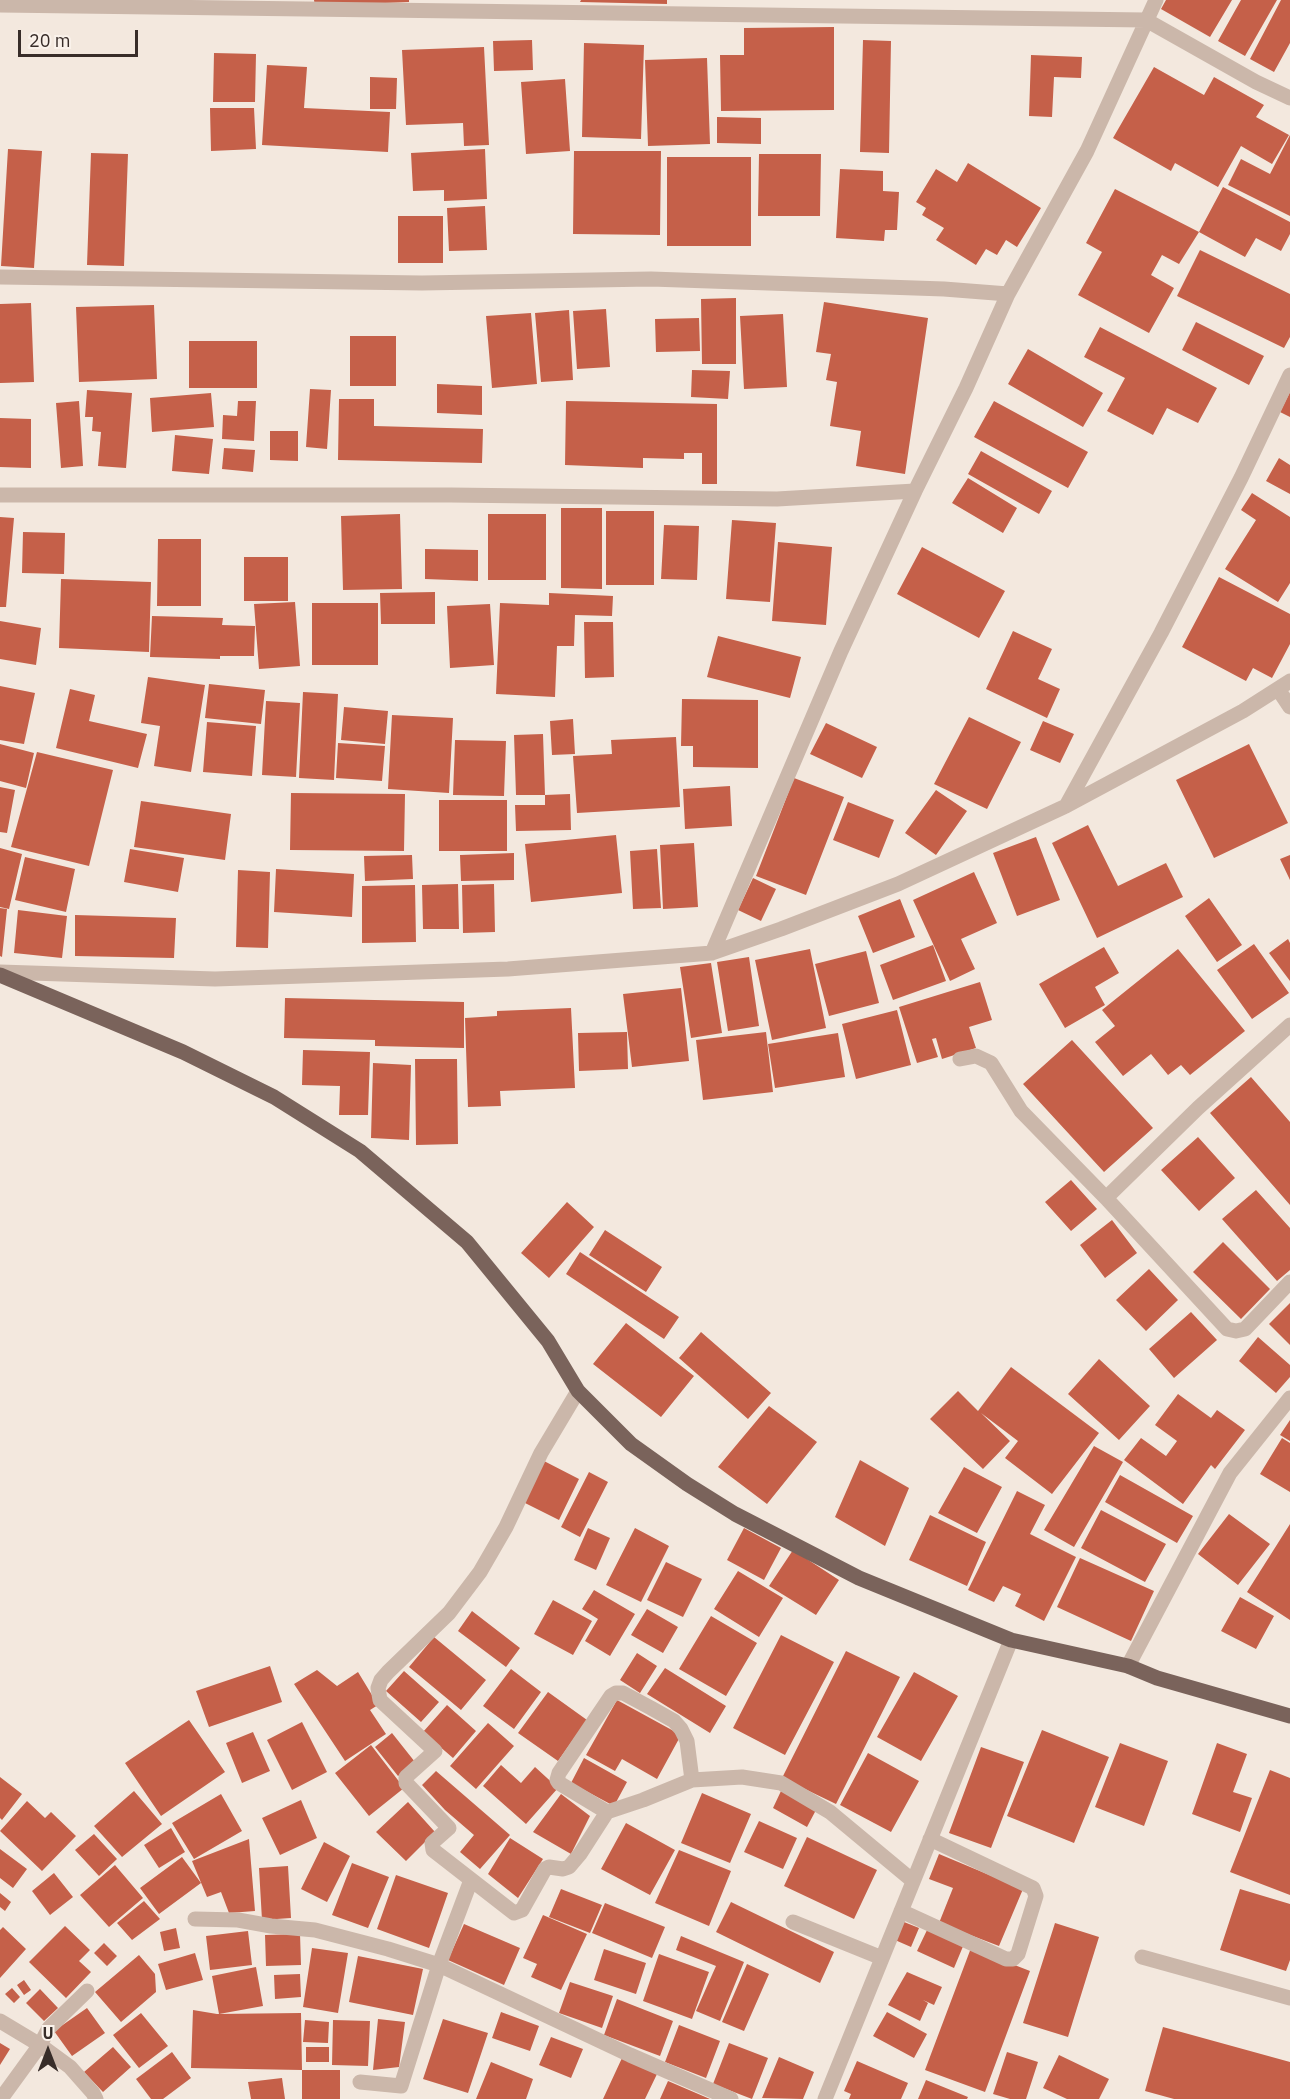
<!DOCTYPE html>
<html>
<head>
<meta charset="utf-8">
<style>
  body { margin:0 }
  #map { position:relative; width:1290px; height:2099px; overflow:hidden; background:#f3e8de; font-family:"IBM Plex Sans",sans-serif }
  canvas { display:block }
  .north { position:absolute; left:18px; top:2021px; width:60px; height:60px; -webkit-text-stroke:4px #faf2eb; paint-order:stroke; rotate:0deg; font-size:16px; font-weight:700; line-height:24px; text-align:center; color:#382d29 }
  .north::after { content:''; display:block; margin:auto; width:21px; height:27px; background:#382d29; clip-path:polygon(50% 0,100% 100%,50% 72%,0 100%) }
  .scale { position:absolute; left:18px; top:30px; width:120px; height:27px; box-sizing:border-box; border:3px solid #382d29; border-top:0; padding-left:8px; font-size:18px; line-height:21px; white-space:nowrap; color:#382d29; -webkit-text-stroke:4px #faf2eb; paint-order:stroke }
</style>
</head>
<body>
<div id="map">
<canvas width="1290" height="2099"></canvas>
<div class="north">U</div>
<div class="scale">20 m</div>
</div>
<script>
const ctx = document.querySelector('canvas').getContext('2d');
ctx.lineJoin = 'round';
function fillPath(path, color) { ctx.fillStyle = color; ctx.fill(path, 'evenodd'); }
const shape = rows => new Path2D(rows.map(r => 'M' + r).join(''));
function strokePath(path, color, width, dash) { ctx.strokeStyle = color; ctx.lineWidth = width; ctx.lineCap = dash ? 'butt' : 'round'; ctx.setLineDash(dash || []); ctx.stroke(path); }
const building = shape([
  [314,0,409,0,409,2,315,6],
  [581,0,667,0,667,4,580,2],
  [1166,0,1232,0,1210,37,1161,9],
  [1241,0,1277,0,1245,56,1218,41],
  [1281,0,1290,0,1290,43,1274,72,1250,59],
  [834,27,834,110,721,111,720,55,744,55,744,28],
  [532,40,533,70,494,71,493,41],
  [863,40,891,41,889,153,860,152],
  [584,43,644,45,641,139,582,137],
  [484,47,489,145,464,146,463,123,406,125,402,50],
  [214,53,256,54,255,102,213,102],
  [1031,55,1082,57,1081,78,1054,77,1052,117,1029,116],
  [707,58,710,144,648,146,645,60],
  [267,65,307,67,304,108,390,112,388,152,262,145],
  [1154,67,1204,95,1214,77,1264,105,1256,117,1289,135,1272,164,1241,146,1218,187,1175,163,1171,171,1113,138],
  [370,77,397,78,396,109,370,109],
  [565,79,570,151,526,154,521,82],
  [210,108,254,108,256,149,211,151],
  [717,117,761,118,761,144,717,143],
  [1290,135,1290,216,1228,185,1241,159,1270,174],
  [8,149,42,151,34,268,1,266],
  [485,149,487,199,444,201,444,190,413,191,411,153],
  [574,151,661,151,660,235,573,234],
  [91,153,128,154,124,266,87,265],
  [759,154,821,154,820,216,758,216],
  [667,157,751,157,751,246,667,246],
  [968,163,1041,208,1017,247,1006,240,997,255,986,249,976,265,936,240,944,228,922,215,926,208,916,202,936,169,957,182],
  [840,169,883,171,883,191,899,192,897,230,885,230,884,241,836,238],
  [1223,187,1290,222,1290,234,1281,251,1256,238,1245,257,1199,232],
  [1115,189,1199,232,1179,264,1162,255,1151,275,1174,288,1149,333,1078,295,1102,252,1086,243],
  [485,206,487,250,449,251,447,208],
  [398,216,443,216,443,263,398,263],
  [1200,250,1290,294,1290,337,1284,348,1177,296],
  [736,298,736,364,702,364,701,299],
  [824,302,928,318,905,474,856,466,861,431,830,426,837,382,826,380,831,354,816,352],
  [31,303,34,382,0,383,0,304],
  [154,305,157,379,79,382,76,307],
  [606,309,610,367,577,369,573,311],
  [569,310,573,380,541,382,535,313],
  [531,313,537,384,492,388,486,316],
  [783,314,787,387,744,389,740,316],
  [699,318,700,351,656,352,655,319],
  [1196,322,1264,356,1249,385,1182,350],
  [1100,327,1217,388,1198,423,1167,408,1153,435,1107,411,1125,378,1084,357],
  [350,336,396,336,396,386,350,386],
  [189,341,257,341,257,388,189,388],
  [1028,349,1103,393,1083,427,1008,384],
  [692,370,730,371,728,399,691,397],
  [437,384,482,386,482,415,437,413],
  [310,389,331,390,327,449,306,447],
  [87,390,132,393,126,468,98,466,101,432,92,431,93,417,85,417],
  [1290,392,1290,417,1280,412],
  [211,393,214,427,152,432,150,398],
  [339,399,374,399,374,426,483,429,482,463,338,460],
  [79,401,83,466,61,468,56,403],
  [238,401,256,401,254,441,222,439,223,415,237,416],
  [566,401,717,404,717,484,702,484,702,453,684,453,684,459,643,458,643,468,565,465],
  [994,401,1088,452,1068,488,974,437],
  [0,418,31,419,31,468,0,467],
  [270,431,298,431,298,461,270,460],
  [175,435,213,439,209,474,172,471],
  [224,448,255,450,253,472,222,469],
  [981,451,1052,491,1039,514,968,474],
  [1279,458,1290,465,1290,494,1266,481],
  [968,478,1017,508,1003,533,952,503],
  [1252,493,1290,517,1290,583,1278,602,1225,569,1256,520,1241,510],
  [561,508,602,508,602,589,561,588],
  [606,511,654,511,654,585,606,585],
  [400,514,402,589,343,590,341,516],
  [488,514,546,514,546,580,488,580],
  [0,517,14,518,6,607,0,607],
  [732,520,776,523,770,602,726,599],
  [664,525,699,526,697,580,661,579],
  [23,532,65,533,64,574,22,573],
  [158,539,201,539,201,606,157,606],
  [778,542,832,547,826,625,772,621],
  [922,547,1005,591,979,638,897,594],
  [425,549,478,550,478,581,425,579],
  [244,557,288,557,288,601,244,601],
  [1219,577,1290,614,1290,644,1272,678,1253,668,1246,681,1182,647],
  [61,579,151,582,149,652,59,648],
  [435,592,435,624,381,624,380,593],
  [549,593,613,596,612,616,575,615,574,646,557,646,555,697,496,694,500,603,549,605],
  [295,602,300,666,259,669,254,604],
  [312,603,378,603,378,665,312,665],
  [490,604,494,665,450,668,447,606],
  [152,616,223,618,222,625,255,626,254,656,220,656,220,659,150,657],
  [0,621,41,628,36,665,0,659],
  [584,622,613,622,614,677,585,678],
  [1013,631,1052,649,1038,679,1060,689,1047,718,986,689],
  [718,636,801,657,790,698,707,677],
  [148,677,205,685,191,772,154,766,160,726,141,723],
  [209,684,265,690,261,724,205,718],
  [0,686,35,693,24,744,0,740],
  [70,689,95,695,89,721,147,734,138,768,56,748],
  [303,692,338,694,334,780,299,778],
  [682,699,758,700,758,768,693,767,693,746,681,746],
  [266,701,300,703,296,777,262,775],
  [344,707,388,711,385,744,341,740],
  [392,715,453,718,449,793,388,789],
  [969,717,1021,742,987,809,934,784],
  [573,719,575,754,552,755,550,721],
  [1043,721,1074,734,1060,763,1030,750],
  [207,722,256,726,252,776,203,772],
  [826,723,877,747,862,778,810,754],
  [543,734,545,795,570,794,571,830,516,831,515,805,545,805,545,795,516,795,514,735],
  [676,737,680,807,577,813,573,756,612,754,611,740],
  [455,740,506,741,504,796,453,795],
  [338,743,385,746,382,781,336,778],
  [0,744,34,753,26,788,0,781],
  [1249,744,1288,823,1214,858,1176,780],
  [37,752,113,770,89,866,11,847],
  [794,778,844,797,806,895,756,876],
  [730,786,732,826,685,829,683,789],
  [0,787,15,790,7,833,0,832],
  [936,790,967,811,936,855,905,833],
  [291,793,405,794,404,851,290,850],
  [439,800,507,800,507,851,439,851],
  [141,801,231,814,225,860,134,847],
  [848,802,894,820,879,858,833,840],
  [1088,825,1118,886,1166,863,1183,897,1097,938,1052,843],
  [616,835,622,893,531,902,525,844],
  [1036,837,1060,900,1017,916,993,853],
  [694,843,698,907,663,909,660,845],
  [0,848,22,854,9,909,0,907],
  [130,849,184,858,178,892,124,882],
  [657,849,661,908,633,909,630,851],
  [514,853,514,880,461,881,460,855],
  [412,855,413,879,365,881,364,856],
  [1290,855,1290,880,1280,859],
  [25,857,75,869,66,912,15,900],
  [276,869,354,874,352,917,274,912],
  [238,870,270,872,268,948,236,947],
  [974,872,997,923,961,939,975,969,950,981,913,900],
  [753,878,776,889,761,921,738,910],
  [458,884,459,929,423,929,422,885],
  [494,884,495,932,463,933,462,885],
  [415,885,416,942,362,943,362,886],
  [1209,898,1242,945,1217,962,1185,916],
  [900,899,915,937,873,953,858,916],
  [0,908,7,909,2,957,0,956],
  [18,910,67,916,62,958,14,953],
  [75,915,176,918,174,958,75,956],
  [1288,939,1290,943,1290,981,1269,953],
  [1254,944,1289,993,1252,1019,1217,970],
  [933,945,946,981,893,1000,880,965],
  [1104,947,1119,973,1095,987,1105,1005,1065,1028,1039,984],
  [810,949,826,1028,772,1040,755,960],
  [1178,949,1245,1031,1190,1075,1181,1065,1168,1075,1151,1054,1123,1076,1095,1042,1115,1026,1102,1010],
  [866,951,879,1003,829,1016,815,964],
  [749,957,759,1026,728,1031,717,962],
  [711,963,722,1033,691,1038,680,967],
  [980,982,992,1020,969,1027,976,1048,942,1059,936,1038,932,1039,938,1057,917,1063,899,1007],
  [681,988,689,1061,632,1067,623,994],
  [285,998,464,1002,464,1048,375,1046,375,1040,284,1038],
  [571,1008,575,1088,500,1091,501,1106,468,1107,465,1018,497,1016,497,1011],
  [897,1010,911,1065,856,1079,842,1024],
  [627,1032,628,1069,579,1071,578,1033],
  [766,1032,773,1092,703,1100,696,1040],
  [838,1033,845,1077,775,1088,768,1044],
  [1072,1040,1153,1128,1104,1172,1023,1084],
  [303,1050,370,1052,368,1115,339,1115,340,1086,302,1085],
  [415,1059,457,1059,458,1144,416,1145],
  [373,1063,411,1065,409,1140,371,1138],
  [1251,1077,1290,1122,1290,1205,1210,1113],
  [1198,1137,1235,1178,1199,1211,1161,1170],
  [1071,1180,1097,1209,1071,1231,1045,1202],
  [1256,1190,1290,1228,1290,1270,1277,1281,1222,1219],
  [567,1202,594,1227,549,1278,521,1253],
  [1112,1220,1137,1253,1105,1278,1080,1245],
  [605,1230,662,1267,646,1292,589,1255],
  [1223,1242,1270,1289,1241,1319,1193,1272],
  [580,1252,679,1317,664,1339,566,1274],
  [1149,1269,1178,1300,1146,1331,1116,1300],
  [1290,1303,1290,1345,1269,1324],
  [1191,1312,1217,1340,1174,1378,1149,1349],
  [626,1323,694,1376,661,1417,593,1364],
  [701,1332,771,1393,748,1419,679,1358],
  [1258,1337,1290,1365,1290,1377,1276,1393,1239,1361],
  [1099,1359,1150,1406,1119,1440,1068,1394],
  [1011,1367,1099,1433,1052,1494,1005,1458,1018,1441,981,1413,1010,1441,983,1469,930,1419,958,1391,978,1411],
  [1178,1394,1211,1418,1217,1410,1245,1430,1215,1469,1211,1465,1183,1504,1124,1460,1141,1438,1166,1456,1177,1441,1155,1425],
  [769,1406,817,1442,767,1504,718,1467],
  [1290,1420,1290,1441,1280,1435],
  [1282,1438,1290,1443,1290,1492,1260,1474],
  [1094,1446,1123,1462,1074,1547,1044,1530],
  [860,1460,909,1488,885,1546,835,1517],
  [544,1461,579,1479,559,1520,523,1502],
  [964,1467,1002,1487,977,1533,938,1513],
  [589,1472,608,1482,580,1537,561,1527],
  [1120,1475,1193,1516,1177,1543,1105,1502],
  [1017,1491,1045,1505,1030,1534,1076,1557,1044,1621,1015,1606,1021,1594,1003,1586,994,1602,968,1590],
  [1101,1510,1166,1544,1145,1582,1081,1548],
  [1229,1514,1270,1544,1238,1585,1198,1554],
  [930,1515,986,1542,967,1586,909,1560],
  [1290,1524,1290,1620,1247,1592],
  [588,1528,610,1538,596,1570,574,1560],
  [635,1528,669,1546,641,1602,606,1585],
  [744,1528,781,1548,764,1580,727,1560],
  [793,1550,839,1580,816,1615,769,1586],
  [1080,1558,1154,1591,1131,1641,1057,1607],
  [666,1562,702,1579,683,1617,647,1600],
  [738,1571,783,1598,759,1637,714,1609],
  [594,1590,635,1614,610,1656,585,1641,598,1619,582,1609],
  [1240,1597,1274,1616,1256,1649,1221,1631],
  [553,1600,592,1621,573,1655,534,1634],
  [647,1609,678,1627,663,1653,631,1635],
  [472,1611,520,1648,506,1667,458,1631],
  [711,1616,757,1643,726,1696,679,1669],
  [781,1635,834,1662,785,1755,733,1728],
  [434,1637,486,1680,461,1710,409,1667],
  [846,1651,900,1677,836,1804,782,1778],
  [637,1653,657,1666,640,1693,620,1680],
  [270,1666,282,1702,209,1727,196,1691],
  [665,1668,726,1706,710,1733,647,1694],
  [511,1669,541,1692,514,1729,483,1706],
  [317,1670,337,1686,358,1672,378,1705,370,1710,386,1734,345,1761,294,1684],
  [404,1671,439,1702,421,1722,386,1691],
  [914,1672,958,1696,921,1761,877,1737],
  [548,1692,587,1720,558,1761,518,1733],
  [617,1700,681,1735,657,1779,622,1759,615,1771,586,1755],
  [447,1705,476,1731,453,1758,423,1732],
  [189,1720,225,1772,161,1816,125,1763],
  [302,1722,327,1772,292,1790,267,1740],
  [488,1723,514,1746,476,1789,450,1766],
  [1042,1730,1109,1757,1074,1843,1007,1816],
  [253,1732,270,1771,242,1783,226,1743],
  [392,1733,415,1762,398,1776,375,1747],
  [1120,1743,1168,1761,1144,1826,1095,1807],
  [1217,1743,1247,1754,1233,1792,1252,1798,1240,1832,1192,1814],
  [371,1745,404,1788,369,1816,335,1773],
  [981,1747,1024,1762,991,1848,949,1833],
  [868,1753,919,1781,891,1832,840,1805],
  [584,1758,627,1782,614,1806,571,1783],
  [501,1765,521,1783,535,1767,558,1788,526,1824,483,1786],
  [1270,1770,1290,1778,1290,1895,1230,1872],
  [436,1771,510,1835,480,1869,460,1852,474,1835,445,1810,422,1785],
  [0,1777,22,1794,2,1820,0,1818],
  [134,1791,162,1824,122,1857,94,1826],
  [781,1791,816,1810,807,1827,773,1808],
  [702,1793,751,1814,730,1863,681,1843],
  [221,1794,242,1831,194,1859,172,1823],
  [561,1794,590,1816,571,1854,533,1832],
  [301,1800,317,1838,280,1855,262,1818],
  [27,1801,45,1818,51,1812,76,1836,42,1871,0,1831],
  [408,1802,435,1832,406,1861,376,1832],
  [759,1821,797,1838,783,1869,744,1852],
  [626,1823,675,1850,650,1895,601,1869],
  [171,1828,185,1852,159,1868,144,1845],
  [94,1834,117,1859,99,1876,75,1850],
  [807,1837,877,1870,854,1919,784,1886],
  [510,1838,543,1859,518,1898,488,1874],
  [249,1839,255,1911,229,1913,221,1892,207,1897,192,1861],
  [324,1842,350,1856,327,1902,301,1889],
  [0,1849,27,1869,13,1888,0,1878],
  [679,1850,731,1871,709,1926,655,1903],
  [939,1854,1023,1889,999,1946,939,1923,953,1888,929,1879],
  [182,1857,201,1883,159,1914,140,1888],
  [352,1863,389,1877,368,1928,332,1915],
  [115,1865,143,1898,109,1927,80,1895],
  [288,1866,291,1918,262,1920,259,1868],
  [54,1873,73,1897,50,1915,32,1891],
  [396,1875,448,1893,429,1948,377,1929],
  [561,1889,602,1905,590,1933,549,1917],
  [1240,1889,1290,1904,1290,1960,1286,1971,1220,1950],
  [0,1893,11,1902,5,1911,0,1907],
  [144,1901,160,1919,132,1940,117,1923],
  [731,1902,834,1952,820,1983,716,1932],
  [605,1903,665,1927,652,1958,592,1933],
  [543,1915,587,1934,561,1990,531,1977,537,1964,523,1958],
  [904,1922,919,1928,911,1947,895,1940],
  [1055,1923,1099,1937,1068,2037,1023,2023],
  [464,1924,520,1948,504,1985,448,1960],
  [65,1926,90,1950,79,1961,91,1972,66,1998,29,1962],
  [3,1927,26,1949,0,1978,0,1930],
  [176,1928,180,1948,164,1951,160,1932],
  [928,1928,964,1944,954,1968,917,1951],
  [248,1931,252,1965,210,1970,206,1936],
  [300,1934,301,1965,266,1966,265,1935],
  [681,1936,744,1962,720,2021,696,2011,716,1966,676,1950],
  [104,1943,117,1956,107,1966,94,1953],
  [312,1948,348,1953,338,2013,303,2007],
  [971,1948,1030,1971,985,2092,925,2070],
  [604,1949,646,1963,636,1994,594,1980],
  [195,1953,203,1980,166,1990,158,1964],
  [659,1954,709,1972,692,2019,643,2001],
  [139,1955,155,1974,156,1992,121,2022,95,1992],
  [358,1956,423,1969,413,2015,349,2002],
  [747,1964,769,1974,744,2031,722,2022],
  [256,1967,263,2006,219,2014,212,1976],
  [907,1972,942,1987,934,2005,923,2000,928,2003,920,2021,888,2005],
  [300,1974,301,1997,275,1999,274,1975],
  [24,1980,31,1990,24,1995,17,1985],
  [570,1982,613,1996,602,2028,559,2013],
  [12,1988,20,1997,14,2003,5,1994],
  [40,1989,58,2008,44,2021,26,2003],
  [617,1999,673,2021,660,2056,604,2035],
  [87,2008,105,2033,72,2056,54,2031],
  [193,2010,217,2014,301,2013,302,2070,191,2068],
  [501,2012,539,2026,530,2051,492,2038],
  [887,2012,927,2034,914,2058,873,2036],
  [141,2013,168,2046,139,2068,113,2035],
  [378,2019,405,2022,399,2067,373,2070],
  [443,2019,488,2033,468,2093,423,2079],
  [305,2020,329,2022,328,2043,303,2042],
  [333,2020,370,2021,368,2066,332,2065],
  [679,2025,720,2041,706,2078,665,2062],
  [1163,2027,1290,2062,1290,2099,1174,2099,1145,2091],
  [551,2037,583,2049,571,2078,539,2065],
  [0,2043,10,2049,0,2065],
  [729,2043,768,2058,752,2099,713,2084],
  [113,2047,131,2067,103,2092,84,2072],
  [306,2047,329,2047,329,2062,306,2062],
  [172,2052,191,2078,163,2099,151,2099,136,2079],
  [1007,2052,1038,2062,1026,2099,1010,2099,993,2094],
  [1059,2055,1109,2079,1099,2099,1067,2099,1043,2088],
  [779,2057,814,2072,803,2099,762,2098],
  [622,2058,657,2074,645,2099,603,2099],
  [857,2061,908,2083,901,2099,849,2099,851,2094,844,2091],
  [491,2062,533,2079,526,2099,476,2099],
  [302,2070,340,2070,340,2099,302,2099],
  [282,2078,285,2099,251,2099,248,2082],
  [926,2080,968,2097,967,2099,918,2099],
  [668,2081,710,2099,660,2099]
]);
const minor = shape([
  [0,5,1146,20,1256,82,1290,98],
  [0,277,422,283,651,279,944,289,1008,294],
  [0,495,451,495,777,499,915,491],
  [1278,689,1290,707],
  [1066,806,1161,633,1241,478,1290,375],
  [712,953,841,651,915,491,966,388,1008,294,1087,151,1156,0],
  [0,972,215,979,508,969,712,953,781,929,898,884,1066,806,1243,711,1290,681],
  [960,1059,976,1056,991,1063,1021,1111,1106,1198,1227,1329,1236,1331,1245,1329,1290,1282],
  [1106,1198,1198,1108,1290,1025],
  [578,1391,541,1453,506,1527,480,1572,449,1613,388,1672,381,1680,378,1688,380,1700,435,1751,406,1777,406,1783,449,1828,432,1843,433,1850,514,1913,522,1910,545,1869,549,1867,563,1869,569,1867,580,1854,607,1812,643,1800,692,1780,742,1777,781,1783,830,1812,913,1881],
  [1128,1666,1230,1473,1290,1398],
  [607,1812,559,1783,557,1780,559,1773,611,1696,616,1693,623,1693,651,1708,674,1721,681,1729,687,1741,692,1780],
  [901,1911,1006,1959,1013,1959,1018,1954,1036,1896,1033,1888,930,1839],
  [195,1919,238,1920,271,1926,315,1930,388,1949,439,1965,471,1880],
  [793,1922,882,1958],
  [1142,1957,1290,1998],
  [0,2021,40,2045,70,2067,93,2093,96,2099],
  [360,2082,401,2086,439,1965,630,2055,731,2099],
  [3,2096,40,2045,49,2028,87,1991],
  [825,2099,1011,1640]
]);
const major = shape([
  [0,975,183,1052,274,1097,360,1151,467,1242,548,1341,578,1391,631,1444,687,1484,735,1514,859,1578,1011,1640,1128,1666,1157,1678,1290,1716]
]);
fillPath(building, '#c56049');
strokePath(minor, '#cbb7aa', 15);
strokePath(major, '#7a635b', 15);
</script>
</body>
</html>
